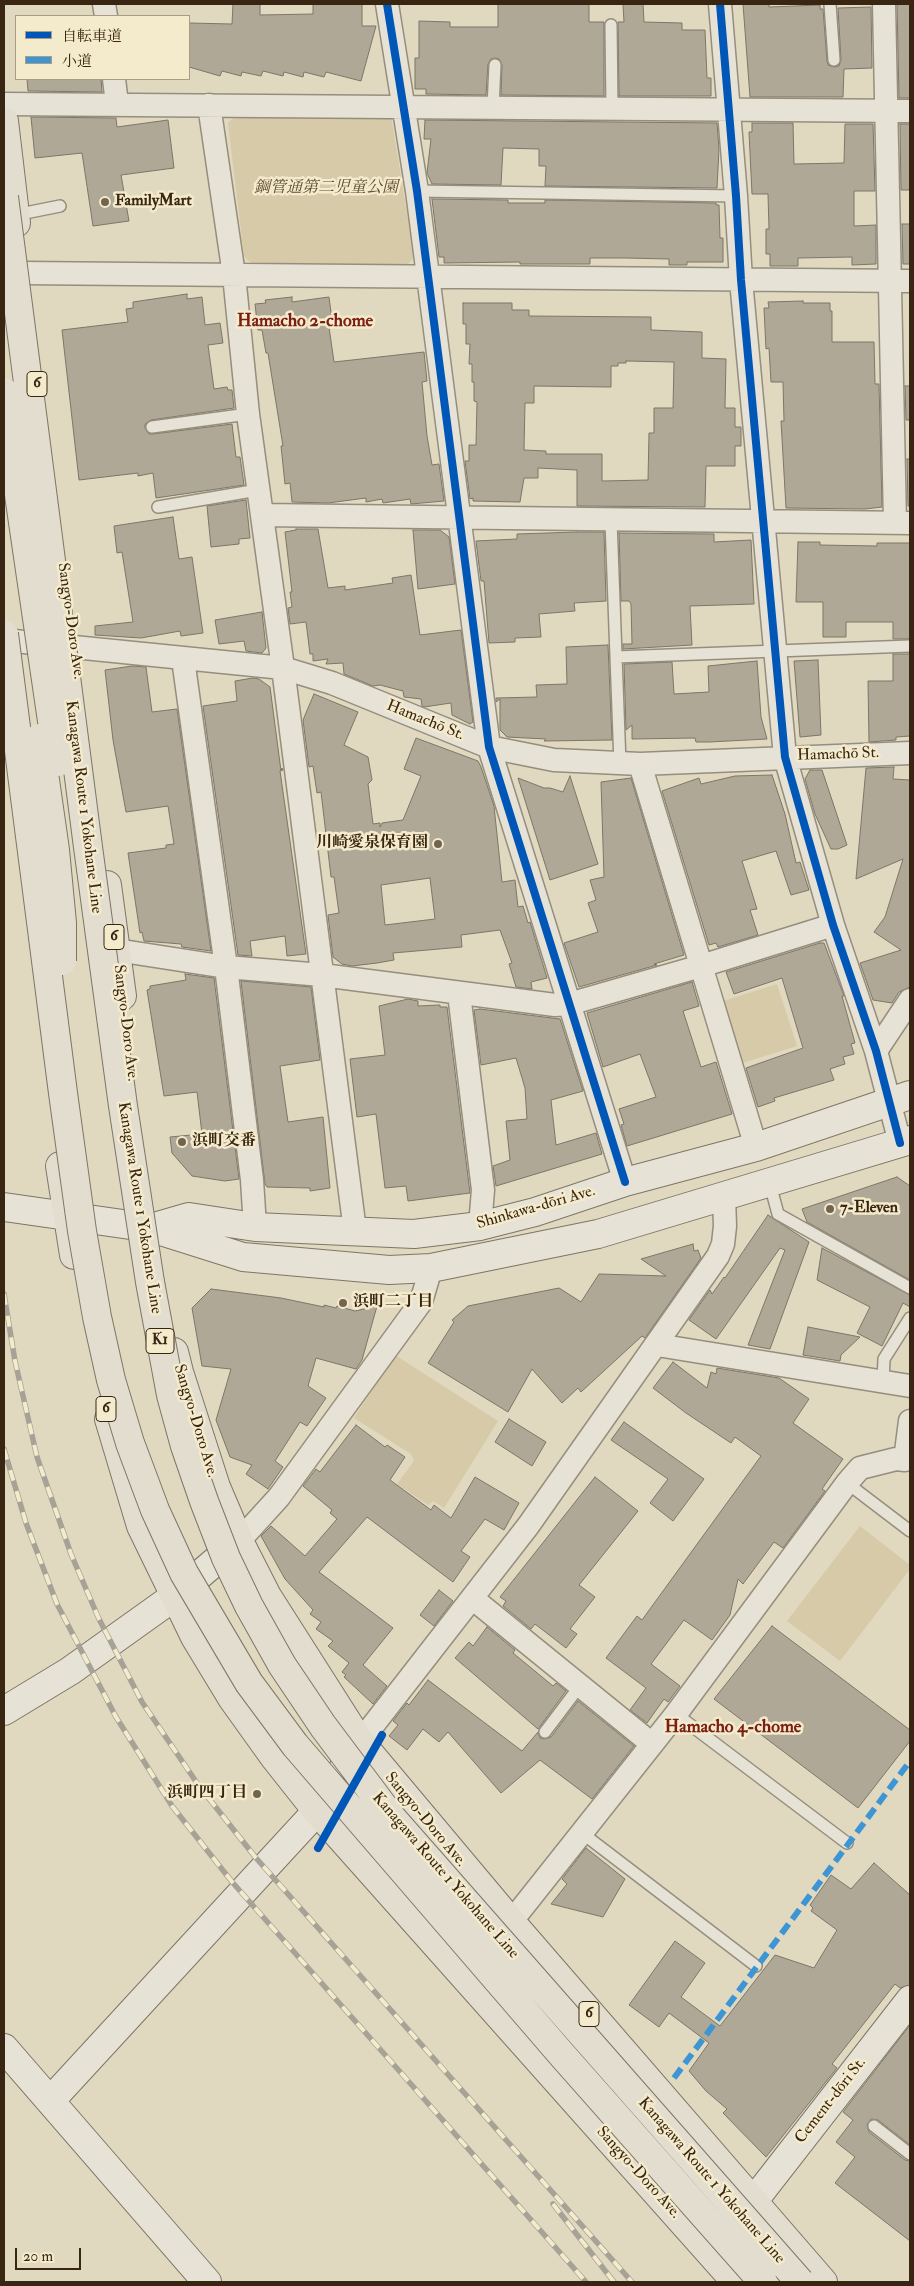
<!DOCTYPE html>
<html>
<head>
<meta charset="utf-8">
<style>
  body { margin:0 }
  #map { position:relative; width:914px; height:2286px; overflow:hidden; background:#e0d8bf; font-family:"IM FELL Double Pica","Noto Serif JP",serif }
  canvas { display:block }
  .frame { position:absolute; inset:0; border:5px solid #392612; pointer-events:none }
  .legend { position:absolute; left:15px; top:15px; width:175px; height:65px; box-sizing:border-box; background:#f4eacc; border:1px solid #a99c82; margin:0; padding:6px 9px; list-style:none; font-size:15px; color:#392612 }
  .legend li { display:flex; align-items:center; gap:10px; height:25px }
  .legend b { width:25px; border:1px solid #a99c82 }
  .scale { position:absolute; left:15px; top:2248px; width:66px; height:22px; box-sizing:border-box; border:2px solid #392612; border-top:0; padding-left:6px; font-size:15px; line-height:18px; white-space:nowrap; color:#392612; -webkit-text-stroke:4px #f4eacc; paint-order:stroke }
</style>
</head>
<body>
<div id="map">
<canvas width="914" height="2286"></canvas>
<div class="frame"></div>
<ul class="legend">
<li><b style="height:6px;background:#0057b8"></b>自転車道</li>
<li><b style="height:6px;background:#3e95d3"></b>小道</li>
</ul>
<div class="scale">20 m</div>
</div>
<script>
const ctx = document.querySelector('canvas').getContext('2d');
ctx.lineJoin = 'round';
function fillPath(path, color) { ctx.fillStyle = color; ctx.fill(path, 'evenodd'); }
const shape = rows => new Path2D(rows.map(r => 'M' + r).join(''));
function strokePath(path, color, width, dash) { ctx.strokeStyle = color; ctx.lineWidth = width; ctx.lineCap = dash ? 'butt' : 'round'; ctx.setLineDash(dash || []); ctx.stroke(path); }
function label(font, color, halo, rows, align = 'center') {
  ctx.font = font + ' "IM FELL Double Pica","Noto Serif JP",serif'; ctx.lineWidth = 5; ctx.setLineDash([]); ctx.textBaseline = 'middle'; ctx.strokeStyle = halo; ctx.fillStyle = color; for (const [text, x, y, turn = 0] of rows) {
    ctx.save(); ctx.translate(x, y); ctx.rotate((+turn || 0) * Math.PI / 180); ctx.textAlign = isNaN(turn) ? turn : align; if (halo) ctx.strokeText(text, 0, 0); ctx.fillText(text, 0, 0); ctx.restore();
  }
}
const green = shape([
  [239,113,391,116,414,257,407,265,251,263,244,256,228,123],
  [777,984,797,1046,739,1064,720,1002],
  [395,1355,498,1421,444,1508,433,1501,428,1505,397,1484,414,1461,411,1454,354,1418],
  [860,1526,910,1565,910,1569,840,1661,787,1621]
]);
const building = shape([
  [233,4,260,4,260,15,313,14,313,4,362,4,362,26,376,26,361,81,326,72,324,77,304,72,303,77,284,72,283,76,263,71,261,76,242,72,241,76,222,71,220,76,189,67,189,23,232,24,233,4],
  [498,4,589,4,589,22,604,22,604,96,501,95,502,65,499,59,495,58,491,59,488,64,486,95,426,94,426,89,415,89,415,58,419,58,419,21,450,22,450,27,498,27,498,4],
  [623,4,643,4,644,22,682,23,682,30,705,30,707,78,711,78,711,96,619,96,618,22,624,22,623,4],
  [743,4,769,4,769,7,820,5,820,9,823,9,827,61,828,65,834,67,839,66,841,60,838,8,871,7,872,68,844,69,843,97,750,97,743,4],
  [897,4,910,4,910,98,899,98,897,4],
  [27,79,101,79,102,92,28,91,27,79],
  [31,117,116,118,117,127,168,120,174,168,121,175,129,221,93,226,82,153,35,158,31,117],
  [425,120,717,123,719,149,717,188,545,186,546,166,539,166,539,149,503,148,501,185,432,184,427,173,431,139,424,139,425,120],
  [752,123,793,123,794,164,844,163,845,124,873,124,875,191,854,191,854,226,876,225,876,264,852,265,852,257,798,258,798,266,770,266,770,254,766,254,766,229,769,229,768,194,752,194,749,132,752,132,752,123],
  [900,124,910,124,910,190,901,190,900,124],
  [432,199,508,200,508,203,545,203,545,200,716,203,716,205,719,205,720,238,723,238,723,262,687,262,687,265,669,265,669,259,626,258,590,258,590,264,520,264,520,262,444,263,444,257,439,257,432,199],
  [902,224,910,224,910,264,903,264,902,224],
  [187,294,187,299,202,297,205,325,220,323,223,343,208,345,214,389,227,387,228,390,232,390,234,408,151,420,145,424,145,428,149,434,153,434,232,424,236,457,240,457,244,485,156,498,153,473,138,476,138,473,79,480,62,330,128,322,126,309,133,308,133,302,187,294],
  [292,297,292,302,329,297,333,327,329,327,334,362,424,352,427,381,422,382,427,436,432,465,439,464,444,501,411,504,410,499,383,503,382,499,366,502,366,498,328,503,292,502,290,483,285,484,281,446,283,446,268,353,266,353,262,330,258,330,255,304,266,303,265,300,292,297],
  [803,301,803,303,830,303,830,311,832,311,832,342,874,342,875,384,879,384,882,507,865,509,786,508,781,421,784,421,783,382,771,382,769,348,766,349,764,308,769,308,768,302,803,301],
  [463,303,512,303,512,310,529,310,529,316,651,317,651,330,702,332,702,358,726,359,725,408,735,408,735,427,741,427,741,446,735,446,735,466,706,466,705,507,577,506,577,470,538,468,538,478,524,478,520,502,473,501,473,498,470,499,465,461,469,461,469,445,476,445,477,402,474,401,474,382,472,382,472,364,469,364,470,344,466,344,466,324,463,324,463,303],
  [626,361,674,362,673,408,654,408,654,433,649,433,648,480,602,481,602,454,546,454,546,451,524,450,525,403,534,403,534,386,611,387,611,366,618,366,618,363,626,363,626,361],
  [905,386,910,386,910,420,906,420,905,386],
  [907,459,910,459,910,506,908,506,907,459],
  [246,500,250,538,239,539,239,544,211,547,207,506,246,500],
  [173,517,179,559,192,557,203,633,181,636,180,631,141,638,95,635,95,626,133,622,122,552,117,553,114,526,173,517],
  [296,529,318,529,328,588,345,586,345,590,393,583,392,578,411,575,420,635,461,630,473,722,470,724,452,715,451,703,424,707,422,706,421,699,404,697,403,691,380,685,373,686,344,674,343,663,326,664,328,659,313,661,313,654,310,654,306,622,290,624,288,608,292,607,290,592,292,592,285,532,296,530,296,529],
  [413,530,440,530,449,537,455,584,418,589,413,530],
  [577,532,604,532,606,601,574,603,575,611,539,614,541,637,515,638,515,642,489,643,484,581,481,581,476,541,517,539,517,534,577,532],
  [619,533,714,534,714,542,751,540,754,604,690,606,692,645,623,649,623,644,632,644,631,604,629,601,621,601,619,533],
  [798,542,820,542,820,545,877,546,877,543,910,543,910,639,893,639,893,622,846,622,846,637,823,637,823,602,796,602,798,542],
  [262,612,266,648,262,653,246,651,244,641,219,644,215,620,262,612],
  [608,645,612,740,544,741,546,739,507,737,500,730,500,699,496,702,496,698,537,697,536,685,567,684,566,647,608,645],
  [893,654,910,654,910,736,896,737,896,740,869,742,868,681,893,681,893,654],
  [818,660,821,735,800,737,794,661,818,660],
  [757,661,761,717,767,739,709,742,696,742,695,738,632,739,632,725,626,730,624,664,672,662,674,694,709,692,708,666,757,661],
  [132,666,146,667,152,712,177,709,211,951,182,947,181,944,144,941,142,932,140,933,128,853,166,848,166,845,174,844,168,806,126,812,113,740,105,670,132,666],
  [253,678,259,679,270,687,281,771,282,768,283,770,280,771,306,954,287,956,285,936,250,941,252,956,238,955,203,706,237,701,235,681,253,678],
  [314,694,358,712,344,745,368,757,372,780,368,784,373,824,380,823,380,827,382,823,403,820,421,776,404,769,416,738,478,761,481,767,494,806,502,882,515,880,518,907,523,906,528,923,530,922,547,978,531,982,532,989,516,987,509,964,512,963,500,930,461,935,462,947,393,953,394,960,377,963,352,966,342,964,333,957,328,915,339,913,334,877,331,877,321,792,317,793,313,766,309,767,303,720,314,694],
  [430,878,435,919,385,925,381,885,430,878],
  [894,767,893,779,910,780,910,987,899,992,892,1003,873,1000,860,963,901,950,874,932,885,917,903,859,856,879,866,768,894,767],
  [810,770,822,770,847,845,838,849,831,849,815,814,805,779,810,770],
  [772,775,785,814,796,863,800,862,809,890,791,895,776,851,742,861,757,909,750,910,758,935,718,947,716,943,709,945,662,791,699,778,701,784,735,776,772,775],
  [570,776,598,864,550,880,518,778,544,788,550,788,563,792,570,776],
  [631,778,684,955,654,964,657,965,579,987,564,943,598,932,588,903,596,900,590,880,604,877,601,782,631,778],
  [820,943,824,943,844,996,842,996,855,1043,851,1044,854,1054,843,1057,845,1064,830,1069,834,1080,774,1098,775,1101,758,1107,746,1068,803,1048,782,978,734,994,726,972,820,943],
  [185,974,214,978,239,1179,225,1181,192,1176,172,1153,170,1137,202,1134,197,1092,164,1096,147,990,150,989,150,986,186,980,185,974],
  [241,981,311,987,320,1060,280,1066,288,1122,323,1117,330,1188,310,1191,310,1188,267,1187,265,1184,241,981],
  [692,982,699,1006,683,1011,701,1067,716,1062,732,1114,627,1146,621,1125,624,1124,619,1109,656,1097,640,1054,603,1067,587,1013,692,982],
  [408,999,418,1001,418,1006,440,1005,440,1007,447,1007,470,1193,408,1201,406,1186,385,1188,376,1114,357,1117,350,1059,385,1055,379,1006,408,999],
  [480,1009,560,1019,583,1091,551,1100,556,1145,596,1133,602,1154,496,1186,493,1166,510,1160,506,1121,527,1119,525,1088,516,1058,481,1065,474,1010,480,1009],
  [897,1177,910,1186,910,1280,807,1222,802,1209,897,1177],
  [768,1215,809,1242,770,1349,748,1345,785,1250,780,1248,716,1339,689,1320,710,1290,712,1294,724,1277,725,1278,768,1215],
  [693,1244,694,1251,698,1250,701,1258,645,1338,642,1336,581,1392,578,1388,562,1403,532,1369,508,1412,428,1363,454,1322,452,1320,468,1306,559,1288,581,1302,599,1274,666,1276,641,1259,693,1244],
  [822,1248,910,1295,910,1307,903,1303,882,1346,857,1333,870,1307,817,1280,822,1248],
  [211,1289,281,1298,324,1307,324,1305,336,1308,337,1306,355,1311,377,1306,362,1360,356,1369,316,1358,308,1386,326,1398,307,1426,300,1422,275,1461,283,1467,268,1489,246,1474,252,1465,230,1457,216,1420,231,1369,202,1366,192,1308,211,1289],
  [808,1327,860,1337,841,1355,840,1361,803,1355,808,1327],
  [673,1362,707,1388,711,1372,716,1374,717,1368,779,1378,809,1399,793,1423,843,1459,822,1489,825,1491,783,1548,774,1542,743,1584,738,1579,730,1615,712,1640,684,1620,651,1664,680,1686,668,1702,664,1699,647,1723,630,1710,646,1688,606,1658,637,1616,642,1620,761,1456,735,1437,731,1443,686,1413,653,1388,673,1362],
  [509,1419,546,1442,532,1466,495,1442,509,1419],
  [624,1422,704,1479,673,1521,650,1503,668,1479,611,1440,624,1422],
  [356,1425,385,1447,387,1445,405,1457,390,1480,431,1510,434,1505,451,1518,475,1477,519,1503,504,1530,485,1519,461,1551,470,1557,453,1582,367,1517,319,1572,393,1628,363,1665,387,1686,373,1704,344,1677,346,1675,342,1672,349,1663,328,1646,333,1641,316,1629,321,1622,310,1614,313,1610,285,1579,261,1536,271,1526,305,1556,337,1519,330,1513,332,1510,303,1486,316,1469,320,1472,356,1425],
  [595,1477,638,1511,579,1585,595,1597,570,1629,577,1634,566,1648,535,1624,531,1629,503,1606,506,1601,500,1597,595,1477],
  [439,1590,453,1601,434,1626,420,1615,439,1590],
  [772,1626,910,1730,910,1741,858,1808,714,1699,772,1626],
  [487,1627,515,1650,513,1653,553,1686,556,1683,566,1691,538,1729,455,1658,469,1642,473,1646,487,1627],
  [428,1680,522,1751,538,1732,540,1738,544,1739,551,1737,578,1701,634,1746,592,1799,540,1760,501,1793,448,1732,439,1742,423,1729,407,1750,389,1736,398,1725,393,1721,407,1703,409,1705,428,1680],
  [586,1848,625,1879,603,1917,551,1904,567,1884,562,1879,586,1848],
  [874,1863,910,1895,910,1985,900,1988,895,1984,832,2064,837,2068,766,2157,723,2113,727,2109,706,2091,689,2071,709,2043,669,2013,659,2027,629,2005,675,1941,705,1963,681,1997,720,2026,775,1955,814,1968,837,1930,811,1911,813,1908,810,1905,831,1875,851,1889,874,1863],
  [910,2025,910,2145,878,2120,871,2119,867,2125,869,2132,905,2160,910,2161,910,2241,835,2183,855,2157,836,2142,853,2120,843,2112,910,2025]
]);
const lane = shape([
  [830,4,834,60],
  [611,25,612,107],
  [493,107,495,65],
  [417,191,736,196],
  [15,215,60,206],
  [152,427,248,414],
  [158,507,258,490],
  [611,521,620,764],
  [616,657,910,646],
  [770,1184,778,1214,910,1288],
  [883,1382,884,1359,910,1318],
  [847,1483,910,1531],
  [676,1714,847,1843],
  [545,1732,579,1687],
  [582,1833,756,1966],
  [874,2126,910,2154]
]);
const street = shape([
  [104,4,106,16],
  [387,4,417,191,489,747,625,1182],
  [720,4,736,196,741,280,785,757,833,925,876,1051,900,1143],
  [884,4,895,523],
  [114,79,117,104],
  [4,104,910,111],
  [209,105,234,275,248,414,283,668,355,1231],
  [22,273,910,281],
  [262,515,910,523],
  [4,640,283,668,332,683,489,747,554,760,640,764,910,753],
  [183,659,226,967,252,1180,255,1227],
  [640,764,756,1147],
  [116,950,226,967,322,975,555,1005,569,1004,701,966,833,925],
  [459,994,483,1190,480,1226],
  [876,1051,910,1000],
  [657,1345,910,1386],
  [239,1541,279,1497,421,1302,431,1268],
  [472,1598,652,1744],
  [360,1742,528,1526,718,1256,723,1244,725,1226,724,1196],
  [511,1922,676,1714,847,1483,860,1468,896,1459,905,1460,910,1421]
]);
const secondary = shape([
  [4,1207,151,1228,243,1257,389,1270,431,1268,598,1234,910,1140],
  [151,1228,189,1217,255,1227,414,1234,480,1226,535,1212,625,1182,756,1147,910,1095],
  [4,1711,70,1671,175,1596,239,1541],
  [4,2048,207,2282],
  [51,2100,317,1811,360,1742],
  [752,2203,910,2000]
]);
const primary = shape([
  [4,121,16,223],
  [107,885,122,996],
  [60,1166,74,1255],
  [174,1352,179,1372,216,1487,239,1541,267,1596,360,1742,511,1922,823,2282],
  [109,1419,141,1526,195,1637,232,1698,275,1758,317,1811,736,2282]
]);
const rail = shape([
  [4,1294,15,1361,37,1457,71,1554,99,1619,142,1702,199,1786,256,1858,632,2282],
  [4,1449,26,1523,57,1604,116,1717,172,1806,233,1883,586,2282],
  [553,2204,614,2282]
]);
const highwayBridge = shape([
  [4,197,88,847,123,1106,150,1282,171,1395,185,1446,204,1501,226,1558,249,1606,282,1665,323,1726,392,1818,800,2282],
  [4,392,58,762],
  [4,634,63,1093,82,1231,97,1317,111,1380,130,1443,155,1510,184,1573,249,1683,295,1745,563,2056,763,2282],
  [39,738,55,850,62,923,62,961]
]);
const quiet = shape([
  [674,2078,910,1761]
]);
const cycleway = shape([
  [387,4,417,191,489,747,625,1182],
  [720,4,736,196,741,280,785,757,833,925,876,1051,900,1143],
  [318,1848,382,1735]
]);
const markers = [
  [105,202,5,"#73644f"],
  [438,844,5,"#73644f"],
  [182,1142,5,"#73644f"],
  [830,1209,5,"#73644f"],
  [343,1303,5,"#73644f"],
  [257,1794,5,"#73644f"]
];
const shields = [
  [37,384,20],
  [114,937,20],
  [160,1341,28],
  [106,1409,20],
  [589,2014,20]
];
const shieldNames = [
  ["6",37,384],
  ["6",114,937],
  ["K1",160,1341],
  ["6",106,1409],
  ["6",589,2014]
];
const parkNames = [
  ["鋼管通第二児童公園",326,189]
];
const poiNames = [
  ["FamilyMart",115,202],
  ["川崎愛泉保育園",428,844,"right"],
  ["浜町交番",192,1142],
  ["7-Eleven",840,1209],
  ["浜町二丁目",353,1303],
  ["浜町四丁目",247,1794,"right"]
];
const streetNames = [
  ["Sangyo-Doro Ave.",70,621,82],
  ["Hamachō St.",425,721,22],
  ["Hamachō St.",838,755,-2],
  ["Kanagawa Route 1 Yokohane Line",83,807,83],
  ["Sangyo-Doro Ave.",125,1023,83],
  ["Kanagawa Route 1 Yokohane Line",139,1208,81],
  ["Shinkawa-dōri Ave.",536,1208,-16],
  ["Sangyo-Doro Ave.",195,1421,73],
  ["Sangyo-Doro Ave.",425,1820,50],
  ["Kanagawa Route 1 Yokohane Line",445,1876,49],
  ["Cement-dōri St.",831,2101,-52],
  ["Sangyo-Doro Ave.",638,2173,48],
  ["Kanagawa Route 1 Yokohane Line",711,2181,49]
];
const neighbourhoodNames = [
  ["Hamacho 2-chome",305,322],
  ["Hamacho 4-chome",733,1728]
];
fillPath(green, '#d7caa8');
fillPath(building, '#afa896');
strokePath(building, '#7d7667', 1);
strokePath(lane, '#958e7e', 14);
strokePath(street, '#958e7e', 25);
strokePath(secondary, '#7d7667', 30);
strokePath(primary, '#7d7667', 30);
strokePath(lane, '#e6e2d5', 11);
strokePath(street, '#e6e2d5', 22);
strokePath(secondary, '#e6e2d5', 28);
strokePath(primary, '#e2ddce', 28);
strokePath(rail, '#a6a296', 5.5);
strokePath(rail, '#f4eacc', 4, [11]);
strokePath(highwayBridge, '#7d7667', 30, []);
strokePath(highwayBridge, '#e2ddce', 28);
strokePath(quiet, '#3e95d3', 6, [12, 6]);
strokePath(cycleway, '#0057b8', 8);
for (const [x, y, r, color] of markers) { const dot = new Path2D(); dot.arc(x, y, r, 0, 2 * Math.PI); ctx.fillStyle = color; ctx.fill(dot); strokePath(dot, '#f4eacc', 2); }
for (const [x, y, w] of shields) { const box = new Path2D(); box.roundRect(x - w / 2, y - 12.5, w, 25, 4); ctx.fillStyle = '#f4eacc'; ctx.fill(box); strokePath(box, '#392612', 1); }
label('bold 15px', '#392612', null, shieldNames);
label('italic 16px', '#5e4c33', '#f4eacc', parkNames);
label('bold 16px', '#392612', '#f4eacc', poiNames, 'left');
label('16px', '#392612', '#f4eacc', streetNames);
label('bold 18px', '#7a1f14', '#f4eacc', neighbourhoodNames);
</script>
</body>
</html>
